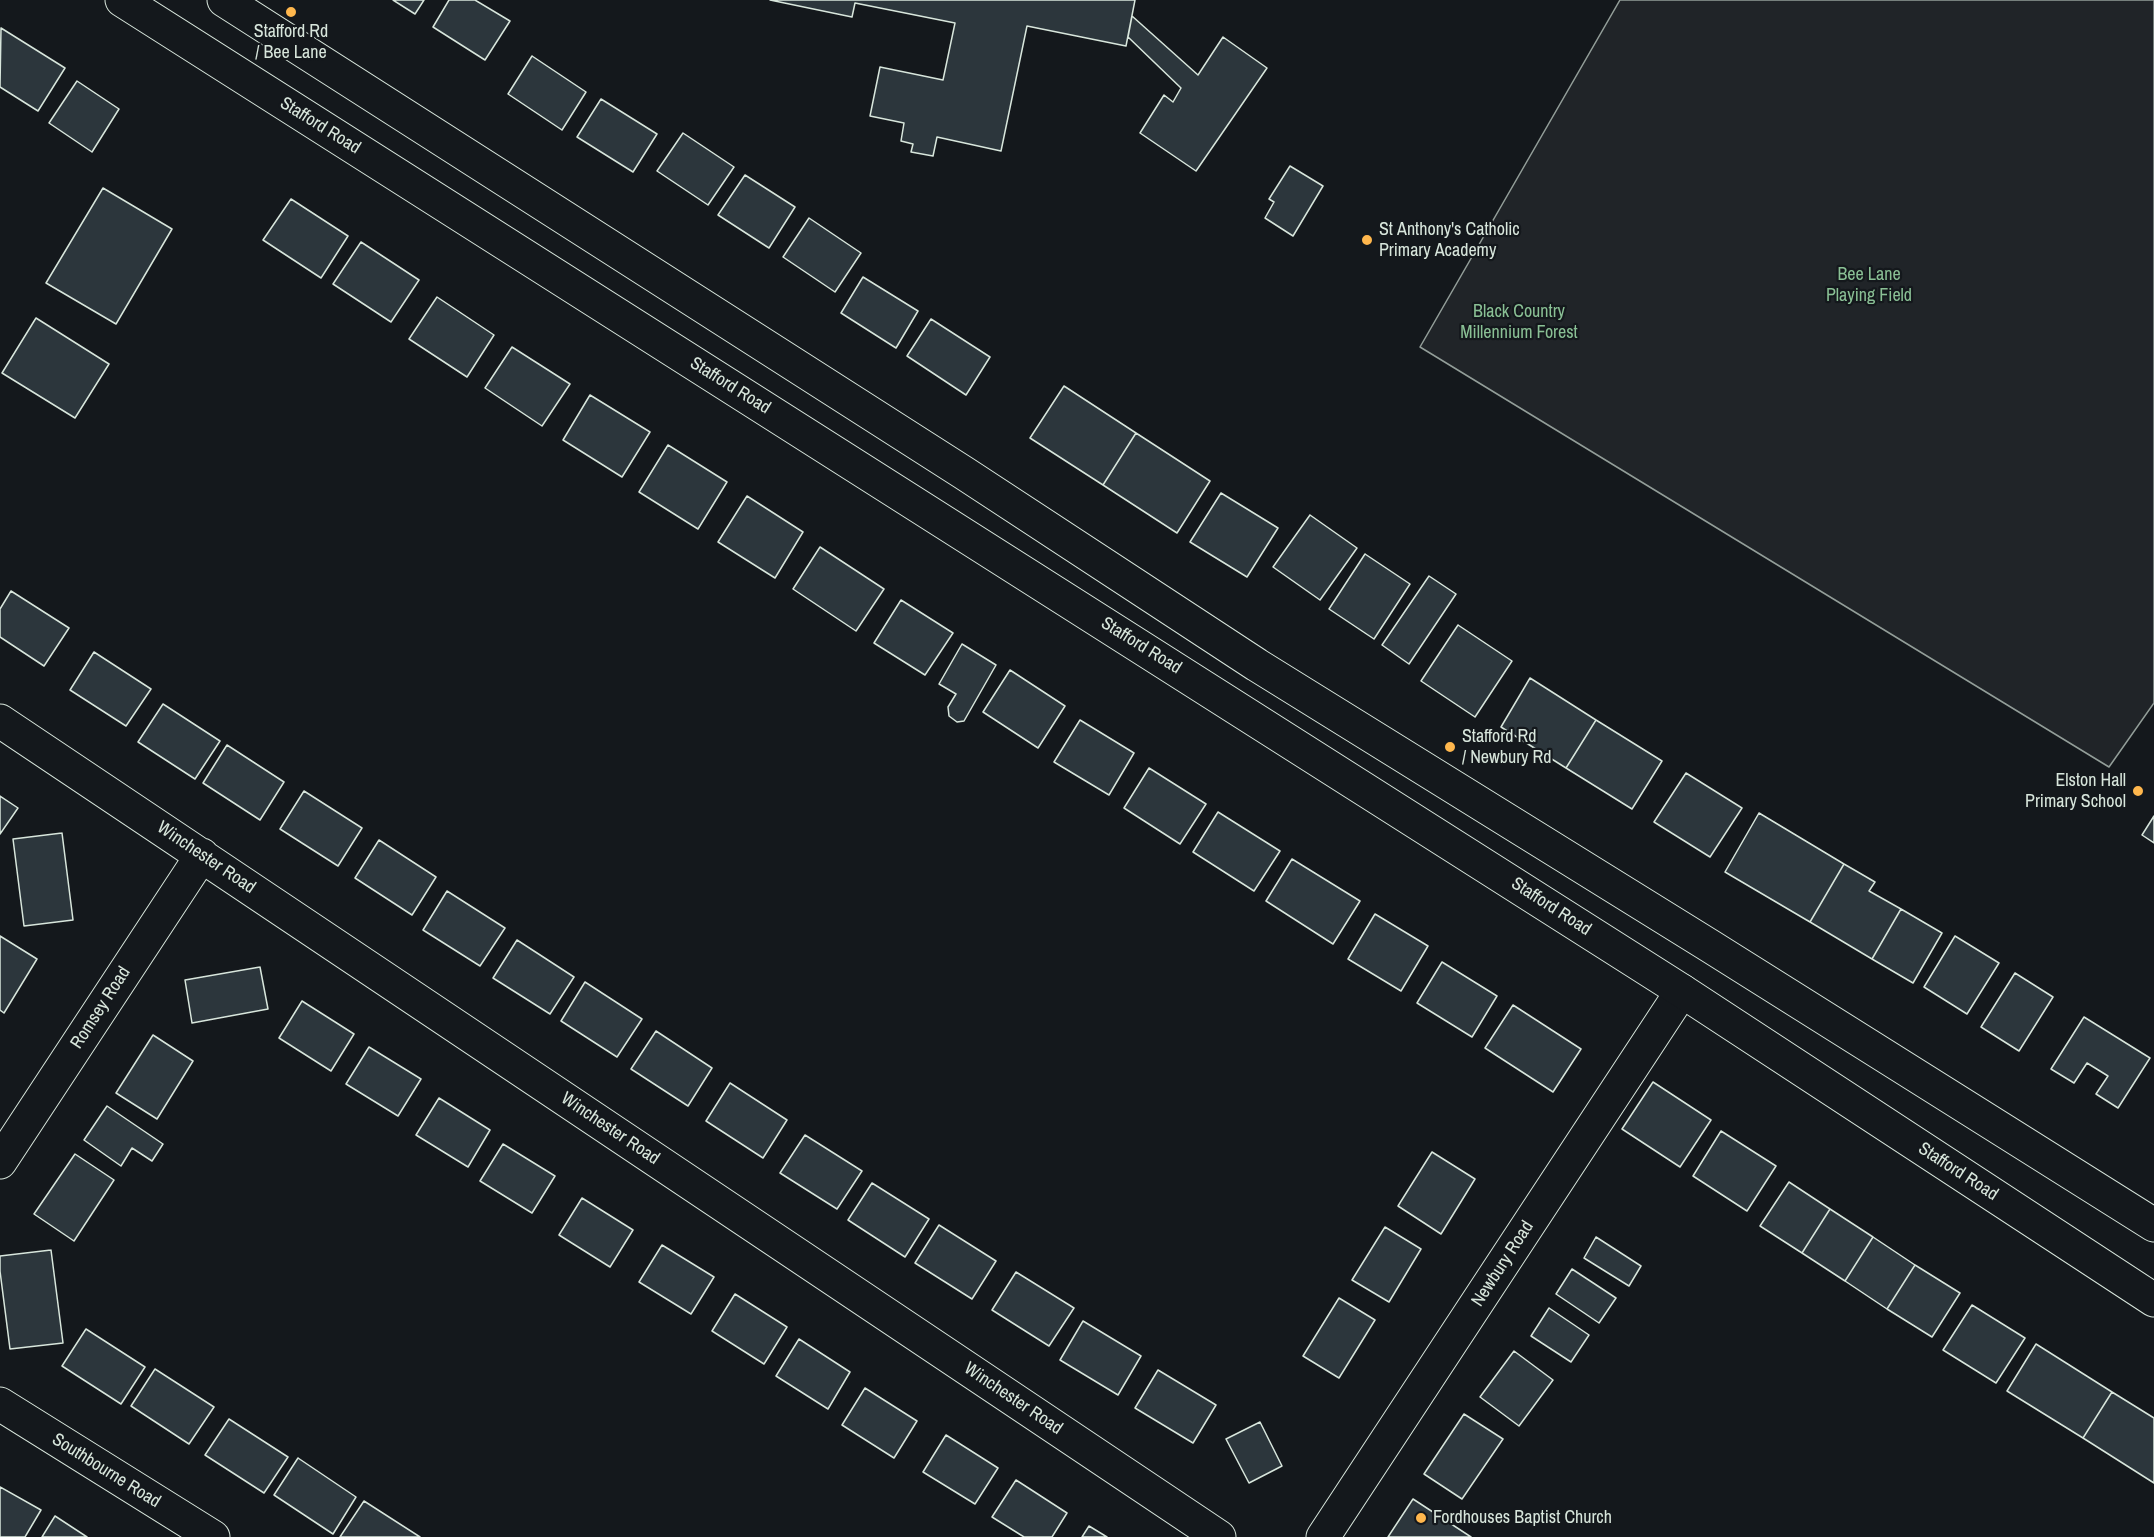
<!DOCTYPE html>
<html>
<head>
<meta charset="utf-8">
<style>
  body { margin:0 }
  canvas { display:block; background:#14181c }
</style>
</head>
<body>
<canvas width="2154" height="1537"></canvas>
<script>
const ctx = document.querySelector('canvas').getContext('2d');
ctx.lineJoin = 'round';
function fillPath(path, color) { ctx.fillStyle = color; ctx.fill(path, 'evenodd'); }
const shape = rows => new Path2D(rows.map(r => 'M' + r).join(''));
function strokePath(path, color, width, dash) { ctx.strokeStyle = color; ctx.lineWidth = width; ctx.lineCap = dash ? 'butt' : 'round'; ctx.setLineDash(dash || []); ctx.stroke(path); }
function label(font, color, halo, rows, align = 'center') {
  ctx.font = font + ' "Archivo Narrow",sans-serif'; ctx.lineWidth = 4.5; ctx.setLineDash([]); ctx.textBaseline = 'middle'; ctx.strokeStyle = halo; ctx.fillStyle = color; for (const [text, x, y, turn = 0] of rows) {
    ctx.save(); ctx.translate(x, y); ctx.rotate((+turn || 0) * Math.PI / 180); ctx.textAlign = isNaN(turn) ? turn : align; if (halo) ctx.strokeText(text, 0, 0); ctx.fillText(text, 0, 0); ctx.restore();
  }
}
const green = shape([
  [1620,0,2154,0,2154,703,2109,767,1420,347,1620,0]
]);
const building = shape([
  [393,0,424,0,415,14,393,0],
  [449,0,475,0,510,21,485,60,433,27,449,0],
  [770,0,1135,0,1126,46,1027,26,1001,151,937,137,933,156,911,152,913,144,901,141,904,123,870,116,880,67,943,80,955,23,855,3,852,17,770,0],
  [1132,16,1198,75,1223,37,1267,68,1196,171,1140,133,1164,95,1173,102,1181,88,1128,37,1132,16],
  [1,28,65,68,38,111,0,87,1,28],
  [532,56,586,92,562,130,508,94,532,56],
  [77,81,119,109,92,152,49,123,77,81],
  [601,99,657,134,633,172,577,137,601,99],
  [683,133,734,167,708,205,657,171,683,133],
  [1290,166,1323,186,1293,236,1265,218,1274,202,1269,199,1290,166],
  [745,175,795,207,769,248,718,215,745,175],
  [103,188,172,229,116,324,46,283,103,188],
  [291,199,348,236,321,278,263,240,291,199],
  [809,218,861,253,835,292,783,257,809,218],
  [361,242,419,280,391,322,333,284,361,242],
  [863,277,918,311,896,348,841,313,863,277],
  [437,297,494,335,467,377,409,339,437,297],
  [36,318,109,364,75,418,2,373,36,318],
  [931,319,990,357,966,395,907,356,931,319],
  [512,347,570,384,542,426,485,388,512,347],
  [1064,386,1136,433,1103,485,1030,438,1064,386],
  [590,395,650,432,622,477,563,440,590,395],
  [1136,433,1210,481,1177,533,1103,485,1136,433],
  [668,445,727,482,698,529,639,492,668,445],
  [1221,493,1278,528,1247,577,1190,542,1221,493],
  [747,496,803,532,775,578,718,542,747,496],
  [1310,515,1357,548,1320,600,1273,567,1310,515],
  [820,547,884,589,856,631,793,589,820,547],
  [1365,554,1410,584,1374,639,1329,609,1365,554],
  [1429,576,1456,594,1409,664,1382,645,1429,576],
  [11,591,69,628,44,666,0,637,0,609,11,591],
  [901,600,953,633,925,675,874,643,901,600],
  [1458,625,1512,661,1475,717,1421,681,1458,625],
  [962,644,996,665,964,721,957,722,949,716,948,707,956,694,939,684,962,644],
  [94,652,151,689,126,726,70,690,94,652],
  [1010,670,1065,706,1038,748,983,712,1010,670],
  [1530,678,1596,720,1566,768,1501,727,1530,678],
  [163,704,220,741,195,779,138,742,163,704],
  [1080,720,1134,753,1109,795,1054,762,1080,720],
  [1596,720,1662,761,1632,809,1566,768,1596,720],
  [227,745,284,782,260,820,203,783,227,745],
  [1149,768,1206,804,1180,844,1124,808,1149,768],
  [1686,773,1742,808,1710,857,1654,822,1686,773],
  [304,791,362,828,338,866,280,829,304,791],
  [0,796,18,808,0,834,0,796],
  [1218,812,1280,851,1254,891,1193,852,1218,812],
  [1759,813,1844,864,1810,922,1725,872,1759,813],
  [2154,816,2154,843,2142,835,2154,816],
  [62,833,73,920,24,926,13,839,62,833],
  [379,840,436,877,412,915,355,878,379,840],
  [1292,859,1360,901,1333,944,1266,901,1292,859],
  [1844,864,1875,882,1869,891,1901,909,1872,959,1810,922,1844,864],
  [447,891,505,928,480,966,423,930,447,891],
  [1901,909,1942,933,1913,983,1872,959,1901,909],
  [1375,914,1428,946,1401,991,1348,959,1375,914],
  [0,936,37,959,4,1013,0,1010,0,936],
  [1955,936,1999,963,1967,1014,1924,987,1955,936],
  [517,940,574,977,550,1014,493,978,517,940],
  [1442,962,1497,996,1472,1037,1417,1003,1442,962],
  [260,967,268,1009,192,1023,185,980,260,967],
  [2015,973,2053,997,2019,1051,1981,1027,2015,973],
  [585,982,642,1019,617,1057,561,1021,585,982],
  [302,1001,354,1034,331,1071,279,1038,302,1001],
  [1513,1005,1581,1049,1553,1092,1485,1048,1513,1005],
  [2084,1017,2150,1058,2118,1108,2096,1094,2108,1076,2087,1063,2074,1083,2051,1069,2084,1017],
  [656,1031,712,1068,688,1106,631,1069,656,1031],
  [153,1035,193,1061,157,1119,116,1093,153,1035],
  [369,1047,421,1079,398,1116,346,1084,369,1047],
  [1653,1082,1711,1120,1680,1167,1622,1129,1653,1082],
  [730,1083,787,1120,763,1158,706,1121,730,1083],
  [439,1098,490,1130,468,1167,416,1135,439,1098],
  [107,1106,163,1144,152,1161,132,1148,121,1166,84,1140,107,1106],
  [1721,1131,1776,1166,1747,1211,1693,1176,1721,1131],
  [805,1135,862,1171,837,1209,780,1173,805,1135],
  [503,1144,555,1176,532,1213,480,1181,503,1144],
  [1432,1152,1475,1179,1441,1234,1398,1206,1432,1152],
  [75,1154,114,1180,74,1241,34,1214,75,1154],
  [1789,1182,1830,1209,1802,1253,1760,1226,1789,1182],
  [872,1183,929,1219,905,1257,848,1220,872,1183],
  [582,1198,633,1230,610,1267,559,1235,582,1198],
  [1830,1209,1873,1237,1845,1281,1802,1253,1830,1209],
  [939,1225,996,1261,972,1299,915,1263,939,1225],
  [1385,1227,1421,1249,1389,1302,1352,1280,1385,1227],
  [1596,1237,1641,1266,1629,1286,1584,1258,1596,1237],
  [1873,1237,1915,1265,1887,1309,1845,1281,1873,1237],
  [662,1245,714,1277,691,1314,639,1282,662,1245],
  [51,1250,63,1343,10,1349,0,1271,0,1256,51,1250],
  [1915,1265,1960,1293,1932,1337,1887,1309,1915,1265],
  [1572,1269,1616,1298,1599,1323,1556,1294,1572,1269],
  [1016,1272,1074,1308,1049,1346,992,1310,1016,1272],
  [735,1294,787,1327,764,1364,712,1331,735,1294],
  [1339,1298,1375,1320,1339,1378,1303,1356,1339,1298],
  [1972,1305,2025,1338,1996,1383,1943,1350,1972,1305],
  [1549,1308,1589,1335,1571,1362,1531,1336,1549,1308],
  [1083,1321,1141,1356,1118,1395,1060,1360,1083,1321],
  [86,1329,145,1367,121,1404,62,1366,86,1329],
  [799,1339,850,1372,828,1409,776,1376,799,1339],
  [2036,1344,2112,1392,2083,1438,2007,1391,2036,1344],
  [1514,1351,1553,1380,1519,1426,1480,1397,1514,1351],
  [155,1369,214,1407,189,1444,131,1406,155,1369],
  [1158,1370,1216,1405,1193,1443,1135,1408,1158,1370],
  [865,1388,917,1421,894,1458,842,1425,865,1388],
  [2112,1392,2154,1418,2154,1483,2083,1438,2112,1392],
  [1464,1414,1503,1439,1462,1499,1424,1474,1464,1414],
  [229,1419,288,1457,264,1493,205,1455,229,1419],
  [1260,1422,1282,1466,1249,1483,1226,1439,1260,1422],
  [946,1435,998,1468,975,1504,923,1472,946,1435],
  [298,1458,356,1497,333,1534,274,1495,298,1458],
  [1016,1480,1067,1513,1052,1537,1024,1537,992,1517,1016,1480],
  [0,1487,41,1510,25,1537,0,1537,0,1487],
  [1413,1499,1471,1537,1388,1537,1413,1499],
  [364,1501,420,1537,340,1537,364,1501],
  [55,1516,87,1537,42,1537,55,1516],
  [1089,1526,1107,1537,1082,1537,1089,1526]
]);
const street = shape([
  [0,721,1219,1537],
  [0,1162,202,855],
  [0,1404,213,1537],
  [1323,1537,1682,991]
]);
const highway = shape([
  [122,0,1682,991,2154,1300],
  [224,0,964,473,1257,665,1710,946,2154,1225]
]);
const markers = [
  [291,12,6,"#ffb74d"],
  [1367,240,6,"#ffb74d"],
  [1450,747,6,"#ffb74d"],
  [2138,791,6,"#ffb74d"],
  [1421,1518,6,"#ffb74d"]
];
const poiNames = [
  ["Stafford Rd",291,32,"center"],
  ["/ Bee Lane",291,53,"center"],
  ["St Anthony's Catholic",1379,230],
  ["Primary Academy",1379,251],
  ["Stafford Rd",1462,737],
  ["/ Newbury Rd",1462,758],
  ["Elston Hall",2126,781,"right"],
  ["Primary School",2126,802,"right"],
  ["Fordhouses Baptist Church",1433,1518]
];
const streetNames = [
  ["Stafford Road",320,126,32],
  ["Stafford Road",730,386,32],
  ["Stafford Road",1141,646,32],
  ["Winchester Road",206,858,34],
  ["Stafford Road",1551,907,33],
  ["Romsey Road",101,1008,-57],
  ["Winchester Road",610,1129,34],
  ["Stafford Road",1958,1172,33],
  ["Newbury Road",1503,1264,-57],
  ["Winchester Road",1013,1399,34],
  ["Southbourne Road",106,1471,32]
];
const parkNames = [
  ["Bee Lane",1869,275],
  ["Playing Field",1869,296],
  ["Black Country",1519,312],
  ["Millennium Forest",1519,333]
];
fillPath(green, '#202428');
strokePath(green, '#939e99', 1.5);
fillPath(building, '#2c363c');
strokePath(building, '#d8e6dc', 1.5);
strokePath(street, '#d8e6dc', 35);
strokePath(highway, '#d8e6dc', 35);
strokePath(street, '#14181c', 33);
strokePath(highway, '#14181c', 33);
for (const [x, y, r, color] of markers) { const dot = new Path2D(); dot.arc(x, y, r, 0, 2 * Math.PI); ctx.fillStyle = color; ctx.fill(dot); strokePath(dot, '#14181c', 2); }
label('18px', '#d8e6dc', '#14181c', poiNames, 'left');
label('18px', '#d8e6dc', '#14181c', streetNames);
label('18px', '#8ac095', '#14181c', parkNames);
</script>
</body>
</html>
